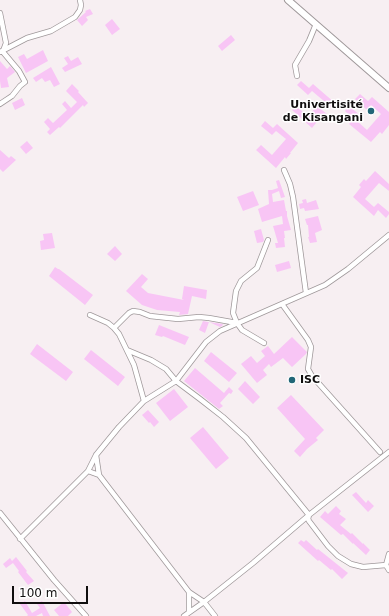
<!DOCTYPE html>
<html>
<head>
<meta charset="utf-8">
<style>
  body { margin:0 }
  #map { position:relative; width:389px; height:616px; overflow:hidden; background:#f7eff2; font-family:"DejaVu Sans",sans-serif }
  canvas { display:block }
  .scale { position:absolute; left:12px; top:586px; width:76px; height:18px; box-sizing:border-box; border:2px solid #100e0e; border-top:0; padding-left:5px; font-size:12px; line-height:14px; white-space:nowrap; color:#100e0e; -webkit-text-stroke:3px #fff; paint-order:stroke }
</style>
</head>
<body>
<div id="map">
<canvas width="389" height="616"></canvas>
<div class="scale">100 m</div>
</div>
<script>
const ctx = document.querySelector('canvas').getContext('2d');
ctx.lineJoin = 'round';
function fillPath(path, color) { ctx.fillStyle = color; ctx.fill(path, 'evenodd'); }
const shape = rows => new Path2D(rows.map(r => 'M' + r).join(''));
function strokePath(path, color, width, dash) { ctx.strokeStyle = color; ctx.lineWidth = width; ctx.lineCap = dash ? 'butt' : 'round'; ctx.setLineDash(dash || []); ctx.stroke(path); }
function label(font, color, halo, rows, align = 'center') {
  ctx.font = font + ' "DejaVu Sans",sans-serif'; ctx.lineWidth = 3; ctx.setLineDash([]); ctx.textBaseline = 'middle'; ctx.strokeStyle = halo; ctx.fillStyle = color; for (const [text, x, y, turn = 0] of rows) {
    ctx.save(); ctx.translate(x, y); ctx.rotate((+turn || 0) * Math.PI / 180); ctx.textAlign = isNaN(turn) ? turn : align; if (halo) ctx.strokeText(text, 0, 0); ctx.fillText(text, 0, 0); ctx.restore();
  }
}
const building = shape([
  [90,9,93,14,86,17,88,20,82,26,77,20,86,12,85,11],
  [112,19,120,29,112,35,105,25],
  [231,35,235,40,222,51,218,46],
  [43,50,48,61,26,73,18,57,24,54,27,59],
  [68,56,71,61,78,57,82,64,65,72,62,68,68,64,64,58],
  [0,61,7,69,10,66,15,72,7,78,9,87,1,88,0,81],
  [51,67,60,84,54,87,50,80,45,82,42,78,36,82,33,78],
  [301,81,309,88,313,84,335,103,331,107,312,91,308,95,297,85],
  [72,84,79,91,78,92,88,103,84,107,83,105,60,128,59,127,50,135,47,132,50,129,44,122,48,118,53,123,67,110,62,104,65,101,71,108,77,102,66,91],
  [360,94,368,101,372,97,389,112,389,125,382,134,380,132,371,142,349,124,353,119,345,111,349,106,361,116,357,121,367,130,381,114,371,105,367,110,355,99],
  [22,98,25,105,15,110,12,103],
  [296,106,308,116,317,106,327,114,323,120,320,118,312,128,292,110],
  [265,121,273,128,277,124,298,143,290,153,291,153,286,159,285,157,276,168,256,150,261,145,272,155,286,139,276,131,272,135,261,126],
  [27,141,33,148,26,154,20,147],
  [0,150,9,158,11,156,16,160,3,172,0,169],
  [375,171,389,184,389,191,379,183,365,199,374,207,378,203,389,212,389,214,386,218,378,210,374,216,353,197,361,187,359,185,364,179,366,181],
  [279,180,285,197,281,198,279,191,272,194,273,202,284,200,286,211,287,211,287,216,291,230,284,231,285,238,284,238,285,247,276,248,275,243,278,243,273,226,283,224,282,216,262,222,258,209,269,204,268,190,272,190,278,188,276,181],
  [253,191,259,205,243,211,237,197],
  [306,199,307,203,316,200,319,209,305,211,304,208,300,209,299,204,303,203,302,200],
  [318,216,322,230,315,233,317,242,310,243,308,237,309,237,308,225,307,225,305,219],
  [261,229,264,240,263,242,257,243,254,231],
  [52,233,55,248,41,250,40,241,44,240,43,234],
  [115,246,122,254,115,261,107,254],
  [289,261,291,268,277,272,275,265],
  [55,267,58,269,59,269,93,295,85,305,49,276],
  [142,274,148,279,141,287,148,293,184,300,182,299,184,286,207,290,206,299,192,296,188,314,179,315,180,312,157,310,142,305,126,291],
  [203,321,208,322,223,324,222,326,220,327,209,322,205,333,199,330],
  [159,325,189,337,185,345,163,336,162,337,155,335],
  [292,337,307,352,306,354,292,367,283,358,271,367,269,364,263,370,267,375,257,383,241,364,251,356,257,363,265,356,261,351,268,346,274,354],
  [37,344,73,372,66,381,30,354],
  [91,350,125,377,118,386,84,359],
  [211,352,237,373,229,382,204,361],
  [195,368,224,393,229,387,233,391,231,394,229,393,220,403,223,406,219,409,184,381],
  [245,381,260,397,253,404,238,389],
  [174,389,188,407,170,421,156,403],
  [291,395,324,430,316,438,318,440,307,449,300,457,294,451,305,439,277,408],
  [148,410,159,422,154,427,150,422,149,423,142,415],
  [203,427,229,458,216,469,190,438],
  [356,492,366,503,368,500,374,506,368,512,352,495],
  [336,506,341,511,339,514,346,519,340,525,351,534,352,533,363,544,363,543,370,550,366,555,353,543,353,544,343,534,341,535,320,517,325,511,328,514],
  [301,540,304,542,306,540,317,550,318,549,348,573,342,579,332,569,331,570,319,560,318,561,298,543],
  [16,557,27,571,26,572,34,581,28,585,18,572,19,571,13,563,6,568,3,564,10,558,12,561],
  [25,601,32,613,40,608,37,604,42,601,50,616,43,616,42,613,36,616,27,616,28,615,20,604],
  [64,602,72,612,68,616,59,616,54,610]
]);
const minor = shape([
  [0,13,6,43,3,51],
  [0,52,27,38,51,31,75,17,80,10,81,5,80,0],
  [297,76,295,65,309,41,316,24],
  [0,104,12,96,20,86,25,82,19,71,3,52],
  [284,170,290,184,293,197,306,293],
  [282,304,308,340,311,347,308,369,312,376,380,452],
  [90,315,108,323,114,328,119,334,134,365,144,401],
  [114,328,129,313,133,311,140,312,150,316,178,319,199,317,209,318,237,323],
  [264,343,242,330,237,323,233,313,236,291,241,281,257,268,268,240],
  [127,350,151,360,166,369,176,381,200,399,223,417,246,438,309,515,308,519,309,521,328,546,338,556,351,564,363,567,386,565],
  [96,455,99,475,189,592,204,602,215,616],
  [88,471,99,475],
  [0,513,54,580,86,616],
  [20,539,88,471,96,455,119,427,144,401,176,381,206,342,220,331,325,285,348,269,389,235],
  [389,554,386,565,389,570],
  [189,612,189,592],
  [184,616,204,602,253,563,309,515,389,452]
]);
const secondary = shape([
  [288,0,389,88]
]);
const markers = [
  [371,111,4,"#216677"],
  [292,380,4,"#216677"]
];
const poiNames = [
  ["Univertisité",363,105],
  ["de Kisangani",363,118],
  ["ISC",300,380,"left"]
];
fillPath(building, '#f8c5f5');
strokePath(minor, '#9f989a', 6);
strokePath(secondary, '#9f989a', 8);
strokePath(minor, '#fff', 4.5);
strokePath(secondary, '#fff', 6);
for (const [x, y, r, color] of markers) { const dot = new Path2D(); dot.arc(x, y, r, 0, 2 * Math.PI); ctx.fillStyle = color; ctx.fill(dot); strokePath(dot, '#fff', 1.5); }
label('bold 11px', '#100e0e', '#fff', poiNames, 'right');
</script>
</body>
</html>
